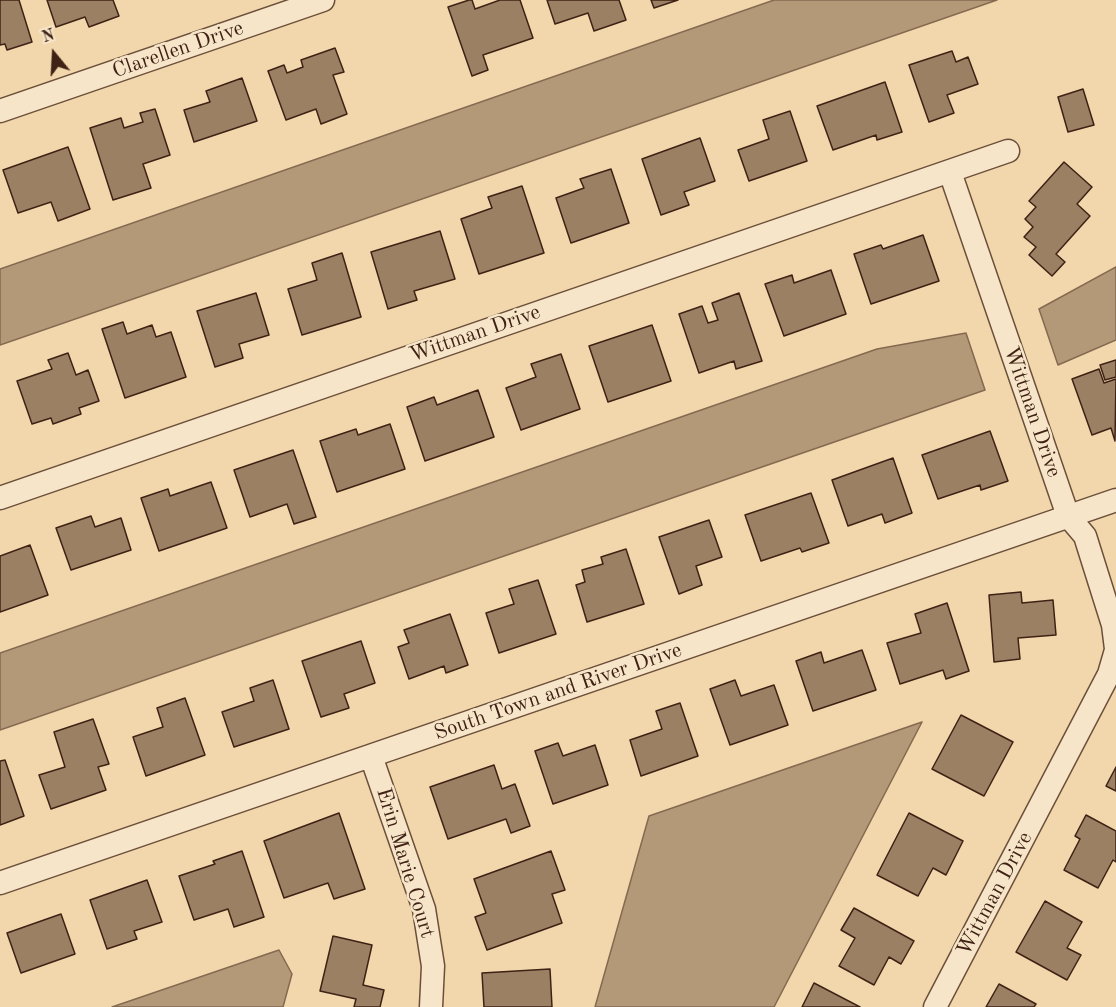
<!DOCTYPE html>
<html>
<head>
<meta charset="utf-8">
<style>
  body { margin:0 }
  #map { position:relative; width:1116px; height:1007px; overflow:hidden; background:#f1d7ab; font-family:"Old Standard TT",serif }
  canvas { display:block }
  .north { position:absolute; left:24px; top:24px; width:60px; height:60px; -webkit-text-stroke:4px #f6e5c8; paint-order:stroke; rotate:342deg; font-size:16px; font-weight:700; line-height:24px; text-align:center; color:#3f2215 }
  .north::after { content:''; display:block; margin:auto; width:21px; height:27px; background:#3f2215; clip-path:polygon(50% 0,100% 100%,50% 72%,0 100%) }
</style>
</head>
<body>
<div id="map">
<canvas width="1116" height="1007"></canvas>
<div class="north">N</div>
</div>
<script>
const ctx = document.querySelector('canvas').getContext('2d');
ctx.lineJoin = 'round';
function fillPath(path, color) { ctx.fillStyle = color; ctx.fill(path, 'evenodd'); }
const shape = rows => new Path2D(rows.map(r => 'M' + r).join(''));
function strokePath(path, color, width, dash) { ctx.strokeStyle = color; ctx.lineWidth = width; ctx.lineCap = dash ? 'butt' : 'round'; ctx.setLineDash(dash || []); ctx.stroke(path); }
function label(font, color, halo, rows, align = 'center') {
  ctx.font = font + ' "Old Standard TT",serif'; ctx.lineWidth = 5; ctx.setLineDash([]); ctx.textBaseline = 'middle'; ctx.strokeStyle = halo; ctx.fillStyle = color; for (const [text, x, y, turn = 0] of rows) {
    ctx.save(); ctx.translate(x, y); ctx.rotate((+turn || 0) * Math.PI / 180); ctx.textAlign = isNaN(turn) ? turn : align; if (halo) ctx.strokeText(text, 0, 0); ctx.fillText(text, 0, 0); ctx.restore();
  }
}
const water = shape([
  [774,0,997,0,0,345,0,269,774,0],
  [1116,267,1116,340,1058,365,1039,309,1116,267],
  [966,333,985,390,0,730,0,653,877,349,966,333],
  [922,722,774,1007,595,1007,649,816,922,722],
  [279,950,292,974,283,1007,112,1007,279,950]
]);
const building = shape([
  [0,0,19,0,32,42,7,50,5,44,0,45,0,0],
  [47,0,113,0,119,16,89,27,85,17,56,27,47,0],
  [469,0,472,0,475,9,500,0,520,0,533,38,483,55,488,70,472,76,448,7,469,0],
  [547,0,619,0,626,20,594,31,588,13,555,24,547,0],
  [651,0,678,0,654,8,651,0],
  [335,48,344,72,333,75,347,114,321,124,316,109,286,120,268,71,284,65,287,73,303,67,301,60,335,48],
  [952,51,956,62,968,57,978,84,947,95,954,113,929,122,909,65,952,51],
  [242,78,257,121,194,142,184,110,210,102,206,91,242,78],
  [885,82,902,132,877,140,876,135,833,150,817,106,885,82],
  [1083,89,1094,125,1068,132,1058,97,1083,89],
  [155,109,170,155,143,164,151,188,113,200,90,128,121,118,124,128,143,122,140,113,155,109],
  [790,111,807,161,749,181,738,150,769,139,763,120,790,111],
  [700,138,715,181,684,192,689,205,661,215,642,159,700,138],
  [68,147,90,209,58,221,51,202,18,213,3,170,68,147],
  [1064,162,1092,187,1077,204,1090,216,1056,254,1065,262,1052,276,1029,255,1036,247,1024,237,1033,227,1025,219,1036,207,1029,201,1064,162],
  [611,169,629,223,571,243,556,198,584,188,580,179,611,169],
  [522,186,544,253,479,274,461,219,492,208,488,197,522,186],
  [440,231,455,279,414,291,417,300,388,309,371,252,440,231],
  [923,235,939,281,871,304,854,254,881,245,883,249,923,235],
  [342,253,361,317,302,335,288,289,317,280,312,263,342,253],
  [831,270,846,314,784,336,765,284,792,275,794,283,831,270],
  [256,293,269,335,239,344,243,358,215,367,197,311,256,293],
  [739,293,762,361,736,369,734,361,699,373,679,314,702,306,708,323,718,320,712,303,739,293],
  [123,322,127,334,152,325,156,337,171,332,186,377,125,398,102,329,123,322],
  [652,325,671,381,608,402,589,346,652,325],
  [68,353,76,375,88,370,99,401,79,408,81,414,53,424,51,418,32,424,17,381,52,369,48,360,68,353],
  [561,354,580,409,521,430,506,388,536,377,531,364,561,354],
  [1116,360,1116,377,1105,380,1100,365,1116,360],
  [1099,369,1104,383,1116,379,1115,441,1111,428,1092,435,1072,379,1099,369],
  [478,390,494,437,425,461,407,407,434,397,437,405,478,390],
  [390,424,405,469,337,492,320,441,356,429,358,435,390,424],
  [990,431,1008,481,981,490,980,485,938,499,922,455,990,431],
  [293,450,316,517,294,524,287,504,250,517,234,470,293,450],
  [893,458,912,513,885,523,882,514,848,526,832,480,893,458],
  [211,482,227,528,159,551,141,498,168,489,170,496,211,482],
  [811,493,829,543,802,552,800,548,761,561,745,515,811,493],
  [91,516,95,527,121,518,131,550,71,570,56,528,91,516],
  [709,520,722,557,696,566,702,585,679,594,659,537,709,520],
  [30,545,48,595,0,612,0,556,30,545],
  [626,549,644,604,587,622,576,585,585,582,582,570,603,564,601,557,626,549],
  [538,580,556,634,499,653,486,613,514,604,509,589,538,580],
  [1021,592,1022,603,1053,600,1056,635,1018,638,1020,659,994,662,989,595,1021,592],
  [947,603,969,671,946,679,943,670,900,684,887,643,921,633,915,614,947,603],
  [450,614,468,665,446,673,444,666,409,679,398,647,409,643,404,630,450,614],
  [361,641,375,683,344,694,349,708,321,717,302,661,361,641],
  [862,650,876,690,813,711,796,661,821,652,824,663,862,650],
  [273,680,289,729,234,747,222,712,254,701,250,688,273,680],
  [735,680,741,696,774,685,788,725,730,745,710,689,735,680],
  [185,698,205,755,146,776,133,737,163,727,157,708,185,698],
  [680,703,698,756,641,776,630,740,662,729,656,711,680,703],
  [961,715,1013,742,984,796,932,769,961,715],
  [93,719,109,764,98,767,106,790,51,809,39,775,65,767,54,732,93,719],
  [558,743,563,756,595,745,608,785,553,804,535,751,558,743],
  [5,760,24,816,0,825,0,761,5,760],
  [494,765,502,789,515,784,530,826,511,833,506,819,448,839,430,787,494,765],
  [1116,767,1116,791,1106,786,1116,767],
  [339,813,365,889,334,899,328,883,284,898,264,841,339,813],
  [909,813,963,841,946,875,933,868,918,896,877,875,909,813],
  [1086,815,1116,831,1116,862,1113,860,1098,888,1064,870,1080,839,1075,836,1086,815],
  [242,851,264,917,234,927,228,909,194,920,179,876,215,864,213,861,242,851],
  [551,851,565,890,552,894,562,923,487,950,475,917,486,913,474,879,551,851],
  [147,880,162,922,134,931,137,939,107,949,90,900,147,880],
  [1045,901,1082,922,1067,948,1081,955,1067,980,1016,952,1045,901],
  [854,908,914,941,901,964,889,957,874,985,839,966,855,938,841,930,854,908],
  [61,914,75,954,21,973,7,933,61,914],
  [333,936,372,945,363,985,384,990,380,1007,354,1007,356,999,320,991,333,936],
  [550,969,552,1007,484,1007,482,973,550,969],
  [814,983,860,1007,802,1007,814,983],
  [999,984,1036,1004,1034,1007,986,1007,999,984]
]);
const street = shape([
  [0,111,323,0],
  [950,172,1068,516,1085,536,1113,625,1116,649],
  [0,498,1008,151],
  [371,756,424,909,433,966,431,1007],
  [0,883,1116,500],
  [935,1007,1109,674,1116,650]
]);
const streetNames = [
  ["Clarellen Drive",178,50,-19],
  ["Wittman Drive",475,334,-19],
  ["Wittman Drive",1032,412,71],
  ["South Town and River Drive",558,692,-19],
  ["Erin Marie Court",405,863,73],
  ["Wittman Drive",995,894,-62]
];
fillPath(water, '#b49978');
strokePath(water, '#856950', 1.5);
fillPath(building, '#9c8063');
strokePath(building, '#3f2215', 1.5);
strokePath(street, '#6c4f3a', 25);
strokePath(street, '#f6e5c8', 22);
label('21px', '#3f2215', '#f6e5c8', streetNames);
</script>
</body>
</html>
